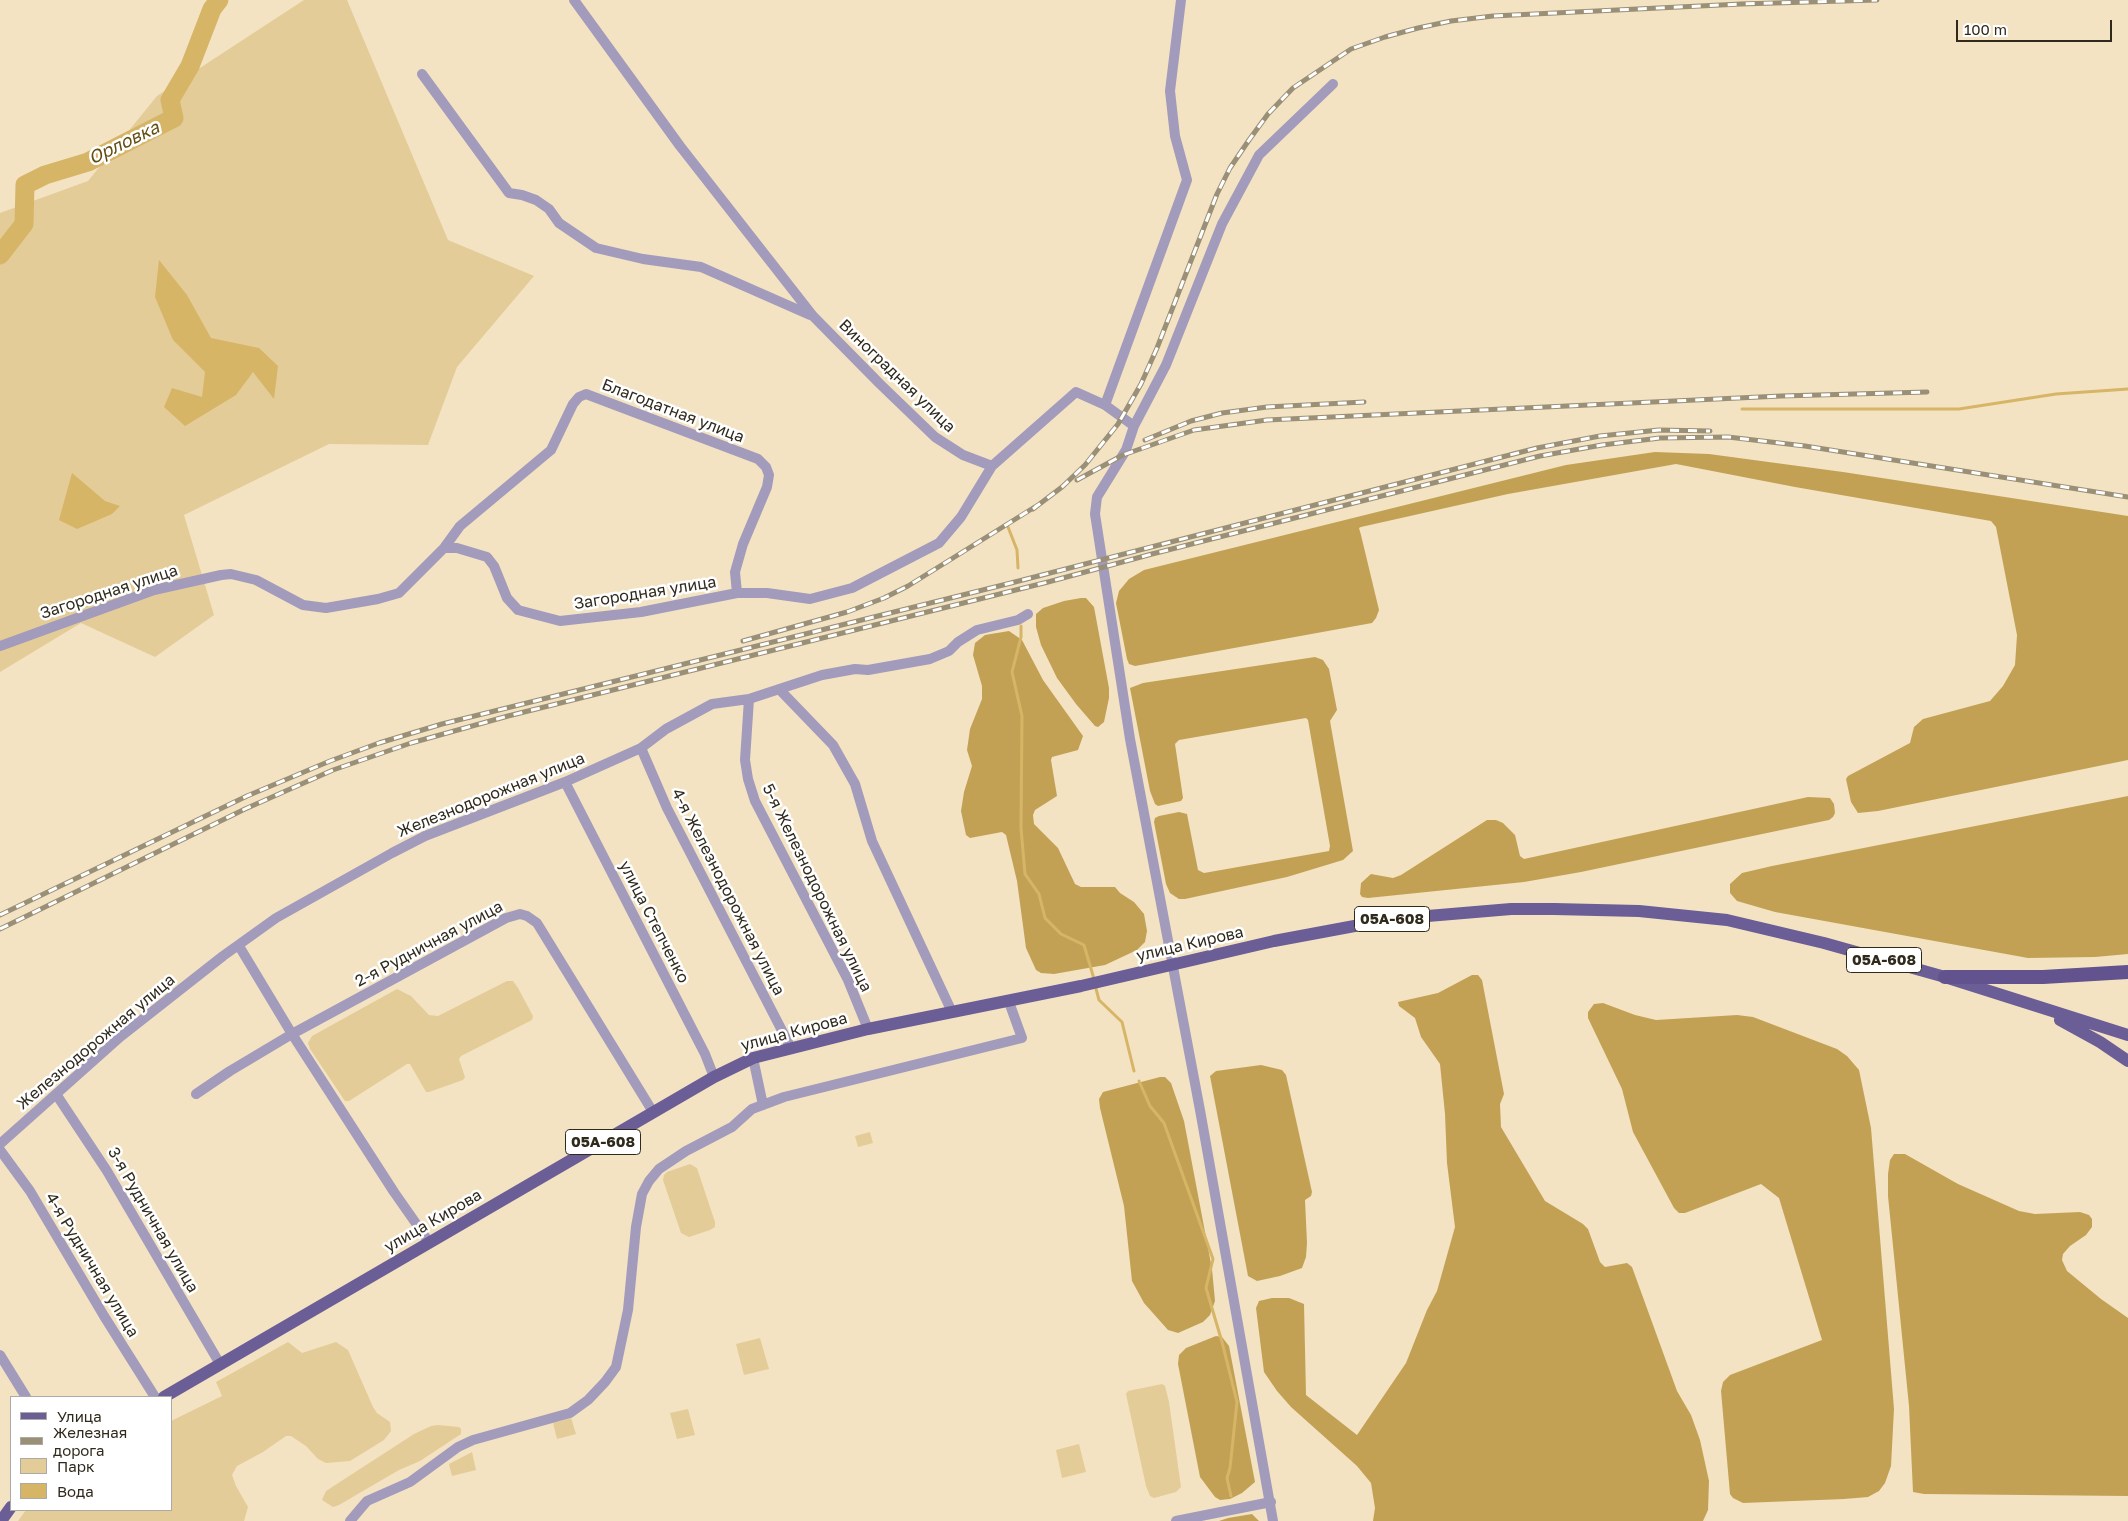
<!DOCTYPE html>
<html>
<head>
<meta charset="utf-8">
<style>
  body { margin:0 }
  #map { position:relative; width:2128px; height:1521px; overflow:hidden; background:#f3e3c2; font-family:"Golos Text",sans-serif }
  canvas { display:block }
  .legend { position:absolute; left:10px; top:1396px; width:162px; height:115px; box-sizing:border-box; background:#fff; border:1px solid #acaaa5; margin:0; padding:6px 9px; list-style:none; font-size:15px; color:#302a1d }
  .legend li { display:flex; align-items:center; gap:10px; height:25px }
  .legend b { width:25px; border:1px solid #acaaa5 }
  .scale { position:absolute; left:1956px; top:20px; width:156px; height:22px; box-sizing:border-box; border:2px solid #302a1d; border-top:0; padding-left:6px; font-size:15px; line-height:18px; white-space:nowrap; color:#302a1d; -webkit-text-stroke:4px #fff; paint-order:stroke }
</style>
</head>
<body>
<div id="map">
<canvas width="2128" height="1521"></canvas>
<ul class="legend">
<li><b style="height:6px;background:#6b5d95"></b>Улица</li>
<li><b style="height:6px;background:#9a8f77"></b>Железная дорога</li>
<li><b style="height:14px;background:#e4cc98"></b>Парк</li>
<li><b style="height:14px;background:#d7b567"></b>Вода</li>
</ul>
<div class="scale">100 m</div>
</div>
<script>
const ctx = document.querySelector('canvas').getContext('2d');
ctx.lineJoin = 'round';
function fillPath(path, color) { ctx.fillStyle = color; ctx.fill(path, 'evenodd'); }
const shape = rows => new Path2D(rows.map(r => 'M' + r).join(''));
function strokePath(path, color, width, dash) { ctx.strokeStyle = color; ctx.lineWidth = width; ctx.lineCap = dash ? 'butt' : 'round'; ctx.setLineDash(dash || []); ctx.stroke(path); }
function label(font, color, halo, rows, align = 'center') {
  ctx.font = font + ' "Golos Text",sans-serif'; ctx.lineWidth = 5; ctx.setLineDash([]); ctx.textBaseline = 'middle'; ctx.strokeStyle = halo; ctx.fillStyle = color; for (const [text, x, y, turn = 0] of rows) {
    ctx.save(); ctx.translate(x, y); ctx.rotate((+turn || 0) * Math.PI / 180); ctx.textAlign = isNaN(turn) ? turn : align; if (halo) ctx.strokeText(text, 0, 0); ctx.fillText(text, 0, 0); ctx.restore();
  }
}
const green = shape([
  [304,0,347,0,448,240,534,276,457,367,428,445,329,444,184,515,214,615,155,657,81,623,0,672,0,213,88,181,157,96],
  [507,981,513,981,518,988,533,1016,532,1020,461,1056,459,1059,465,1077,463,1080,429,1092,426,1092,410,1064,407,1064,349,1101,345,1101,310,1049,308,1043,312,1036,397,989,411,996,429,1015,438,1016],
  [870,1132,873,1143,858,1147,855,1136],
  [690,1164,697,1168,715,1222,715,1227,710,1230,689,1237,681,1233,663,1180,664,1175,667,1172],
  [760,1338,769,1369,744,1375,736,1344],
  [288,1342,302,1353,336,1342,348,1350,373,1407,377,1413,390,1422,391,1431,384,1440,350,1461,326,1463,318,1459,306,1446,291,1436,286,1436,263,1452,237,1466,232,1475,236,1486,248,1507,244,1521,18,1521,26,1510,171,1510,171,1421,222,1396,216,1382],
  [1162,1384,1165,1386,1169,1402,1181,1487,1176,1492,1154,1498,1150,1496,1146,1486,1126,1394,1128,1391],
  [688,1409,695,1435,677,1439,670,1413],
  [571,1418,576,1434,557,1439,553,1423],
  [438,1425,459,1427,461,1429,461,1434,420,1461,399,1470,339,1505,333,1507,322,1500,326,1491,414,1434,431,1426],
  [1079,1444,1086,1472,1062,1478,1056,1450],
  [472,1452,476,1470,452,1476,449,1464]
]);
const forest = shape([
  [1655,452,1709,454,1843,472,2128,516,2128,760,1878,811,1858,813,1851,802,1846,779,1848,776,1910,743,1914,727,1923,719,1990,701,2003,686,2015,665,2017,635,1996,527,1991,521,1795,487,1676,464,1508,494,1361,527,1359,528,1361,535,1379,610,1376,618,1372,623,1135,666,1129,664,1127,659,1116,603,1119,591,1129,579,1144,570,1566,465],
  [1081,598,1086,598,1094,607,1109,688,1109,698,1104,722,1098,727,1095,726,1076,704,1057,678,1041,645,1036,627,1036,614,1043,608,1064,601],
  [1009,631,1022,640,1043,680,1083,736,1078,750,1052,757,1051,760,1057,796,1035,810,1033,815,1034,824,1058,848,1075,884,1081,887,1115,887,1120,893,1134,902,1144,914,1147,931,1145,942,1137,950,1105,965,1054,974,1041,973,1036,970,1026,948,1017,881,1006,835,1002,832,970,838,966,835,961,811,964,792,972,766,967,750,970,729,982,699,982,686,973,655,975,643,985,635],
  [1315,657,1323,660,1329,669,1337,710,1330,721,1353,851,1343,860,1287,877,1185,899,1179,899,1170,893,1166,884,1154,822,1155,818,1159,816,1179,812,1187,814,1198,870,1204,873,1329,851,1330,846,1308,720,1306,718,1179,740,1175,744,1183,798,1181,801,1158,806,1155,804,1150,791,1130,688,1143,683],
  [2128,796,2128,954,2095,957,2028,958,1775,912,1737,901,1730,893,1730,884,1742,873,1772,866],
  [1808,797,1830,798,1834,804,1835,813,1833,817,1829,820,1581,872,1524,882,1368,898,1362,897,1360,894,1361,883,1371,874,1393,878,1401,875,1487,820,1496,820,1503,823,1515,835,1520,856,1524,859],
  [1472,975,1478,975,1482,980,1504,1094,1500,1104,1501,1127,1545,1201,1583,1224,1588,1229,1600,1262,1605,1267,1627,1263,1632,1267,1677,1391,1691,1415,1700,1440,1709,1481,1708,1510,1703,1521,1373,1521,1375,1508,1371,1483,1357,1466,1291,1407,1277,1391,1264,1372,1256,1308,1259,1301,1272,1298,1289,1298,1304,1304,1306,1395,1357,1435,1406,1363,1427,1310,1437,1291,1455,1227,1447,1163,1445,1114,1440,1064,1421,1037,1415,1018,1399,1006,1398,1002,1438,993],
  [1603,1003,1635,1015,1656,1020,1737,1015,1753,1017,1837,1049,1847,1056,1859,1070,1871,1128,1894,1409,1891,1466,1885,1483,1879,1491,1868,1497,1844,1499,1743,1503,1733,1498,1730,1494,1721,1391,1723,1382,1730,1375,1822,1340,1779,1198,1761,1184,1685,1213,1679,1213,1674,1208,1633,1132,1622,1089,1588,1018,1588,1012,1594,1004],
  [1261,1065,1282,1070,1286,1075,1312,1192,1311,1196,1305,1200,1307,1243,1306,1257,1302,1268,1280,1276,1257,1281,1248,1276,1210,1076,1216,1071],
  [1160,1077,1165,1077,1171,1083,1184,1121,1212,1269,1215,1301,1210,1315,1203,1322,1178,1333,1168,1330,1144,1303,1132,1281,1124,1206,1100,1108,1099,1099,1103,1092],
  [1894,1154,1905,1154,1958,1184,2019,1211,2035,1214,2080,1212,2089,1215,2092,1219,2092,1227,2086,1235,2070,1246,2063,1254,2062,1260,2067,1271,2101,1299,2128,1318,2128,1496,1924,1494,1913,1492,1909,1406,1888,1196,1888,1174,1890,1160],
  [1216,1336,1222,1337,1229,1346,1255,1482,1242,1493,1230,1499,1220,1500,1215,1497,1200,1477,1178,1364,1179,1355,1186,1348],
  [1252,1514,1259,1521,1219,1521,1228,1518]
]);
const water = shape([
  [159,260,187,295,211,338,259,348,278,366,274,399,253,372,236,395,185,426,164,407,172,388,202,397,205,372,173,340,155,297],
  [72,473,105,501,120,506,112,514,77,529,59,520]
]);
const stream = shape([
  [1742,409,1959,409,2056,394,2128,389],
  [1008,527,1017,550,1018,568],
  [1021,626,1021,637,1012,672,1022,716,1021,828,1025,874,1039,894,1045,918,1061,934,1084,945,1094,979],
  [1095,985,1099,1000,1122,1022,1134,1071],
  [1139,1081,1150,1106,1164,1123,1213,1259,1206,1288,1222,1342,1237,1402,1230,1468,1227,1478,1231,1496]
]);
const river = shape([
  [0,255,24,224,25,185,45,175,88,162,174,118,170,100,190,66,212,9,219,0]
]);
const minor = shape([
  [574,0,680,146,813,316,880,384,935,437,963,455,992,466,1076,392,1105,405,1134,426],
  [422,74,509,193,522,195,536,200,549,209,559,223,596,248,643,259,701,267,810,315],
  [1105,405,1187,180,1175,136,1170,91,1181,0],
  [444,548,460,526,551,450,573,404,579,397,586,394,758,459,766,467,769,475,767,487,743,544,735,572,737,593],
  [0,646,154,590,221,575,231,574,256,580,303,605,326,608,378,599,399,593,444,548,457,548,487,557,494,566,507,598,518,610,560,621,641,612,737,593,767,593,810,599,852,588,939,543,961,517,992,466],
  [779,689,833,745,855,784,872,841,952,1012],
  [749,699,745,760,748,779,755,801,848,980,868,1029],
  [641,748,667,808,791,1048],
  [565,782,705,1054,714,1077],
  [239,946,292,1034,394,1192,429,1242],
  [753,1058,763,1105],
  [56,1094,107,1171,220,1364],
  [196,1094,230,1071,292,1034,506,918,520,914,527,916,537,923,653,1112],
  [0,1144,120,1037,223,956,276,918,392,853,425,836,565,782,641,748,666,729,712,704,749,699,822,675,855,669,868,670,930,659,949,651,958,642,977,630,1018,620,1028,614],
  [0,1150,30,1191,104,1316,155,1397],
  [0,1355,26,1397],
  [350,1521,367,1501,410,1482,458,1447,473,1440,570,1413,588,1400,605,1382,616,1367,628,1310,636,1227,642,1194,649,1181,659,1169,686,1151,732,1127,752,1109,784,1097,1022,1038,1009,1002],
  [1176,1521,1271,1502],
  [1273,1521,1200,1110,1130,739,1095,514,1097,497,1126,450,1134,426,1166,365,1222,224,1259,155,1333,84]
]);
const primary = shape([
  [2060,1020,2100,1042,2128,1061],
  [164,1397,714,1077,753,1058,868,1029,1081,986,1274,941,1392,919,1511,909,1554,909,1639,911,1727,920,1824,943,1945,977,2128,1035],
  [1,1521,11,1507]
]);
const trunk = shape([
  [1945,977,2043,977,2128,972]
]);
const rail = shape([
  [1145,440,1191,421,1222,413,1267,407,1364,402],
  [1077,480,1123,455,1194,430,1267,420,1781,396,1927,392],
  [1033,509,1062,487,1085,465,1118,424,1141,384,1157,348,1217,194,1230,168,1249,140,1268,114,1293,88,1351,49,1385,37,1418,28,1451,21,1493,16,1741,4,1877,0],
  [743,641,847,612,884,598,908,586,1038,505],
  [0,915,247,796,330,761,379,743,442,724,1011,583,1537,448,1600,436,1659,430,1710,431],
  [0,929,245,809,333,770,411,743,508,716,1048,582,1152,554,1540,456,1602,445,1660,438,1728,437,1805,446,2128,497]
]);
const shields = [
  [1392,919,75],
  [1884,960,75],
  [603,1142,75]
];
const shieldNames = [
  ["05А-608",1392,919],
  ["05А-608",1884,960],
  ["05А-608",603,1142]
];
const streetNames = [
  ["Виноградная улица",897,376,44],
  ["Благодатная улица",673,411,21],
  ["Загородная улица",109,592,-18],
  ["Загородная улица",645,593,-9],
  ["Железнодорожная улица",491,795,-22],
  ["5-я Железнодорожная улица",817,888,64],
  ["4-я Железнодорожная улица",728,892,63],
  ["улица Степченко",654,922,63],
  ["2-я Рудничная улица",429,944,-28],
  ["улица Кирова",1190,944,-13],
  ["улица Кирова",794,1032,-15],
  ["Железнодорожная улица",96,1042,-40],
  ["3-я Рудничная улица",153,1220,60],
  ["улица Кирова",433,1221,-30],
  ["4-я Рудничная улица",92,1265,59]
];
const waterNames = [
  ["Орловка",124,143,-26]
];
fillPath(green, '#e4cc98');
fillPath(forest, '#c3a154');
fillPath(water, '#d7b567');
strokePath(stream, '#d7b567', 3);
strokePath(river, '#d7b567', 19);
strokePath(minor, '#a29bbb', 10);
strokePath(primary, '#6b5d95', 12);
strokePath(trunk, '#62528e', 14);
strokePath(rail, '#9a8f77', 5);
strokePath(rail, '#fff', 3, [9]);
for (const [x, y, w] of shields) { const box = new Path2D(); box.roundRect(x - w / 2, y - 12.5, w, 25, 4); ctx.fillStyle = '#fff'; ctx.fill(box); strokePath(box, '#302a1d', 1); }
label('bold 15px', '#302a1d', null, shieldNames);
label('16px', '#302a1d', '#fff', streetNames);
label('italic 18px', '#644d10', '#fff', waterNames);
</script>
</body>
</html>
